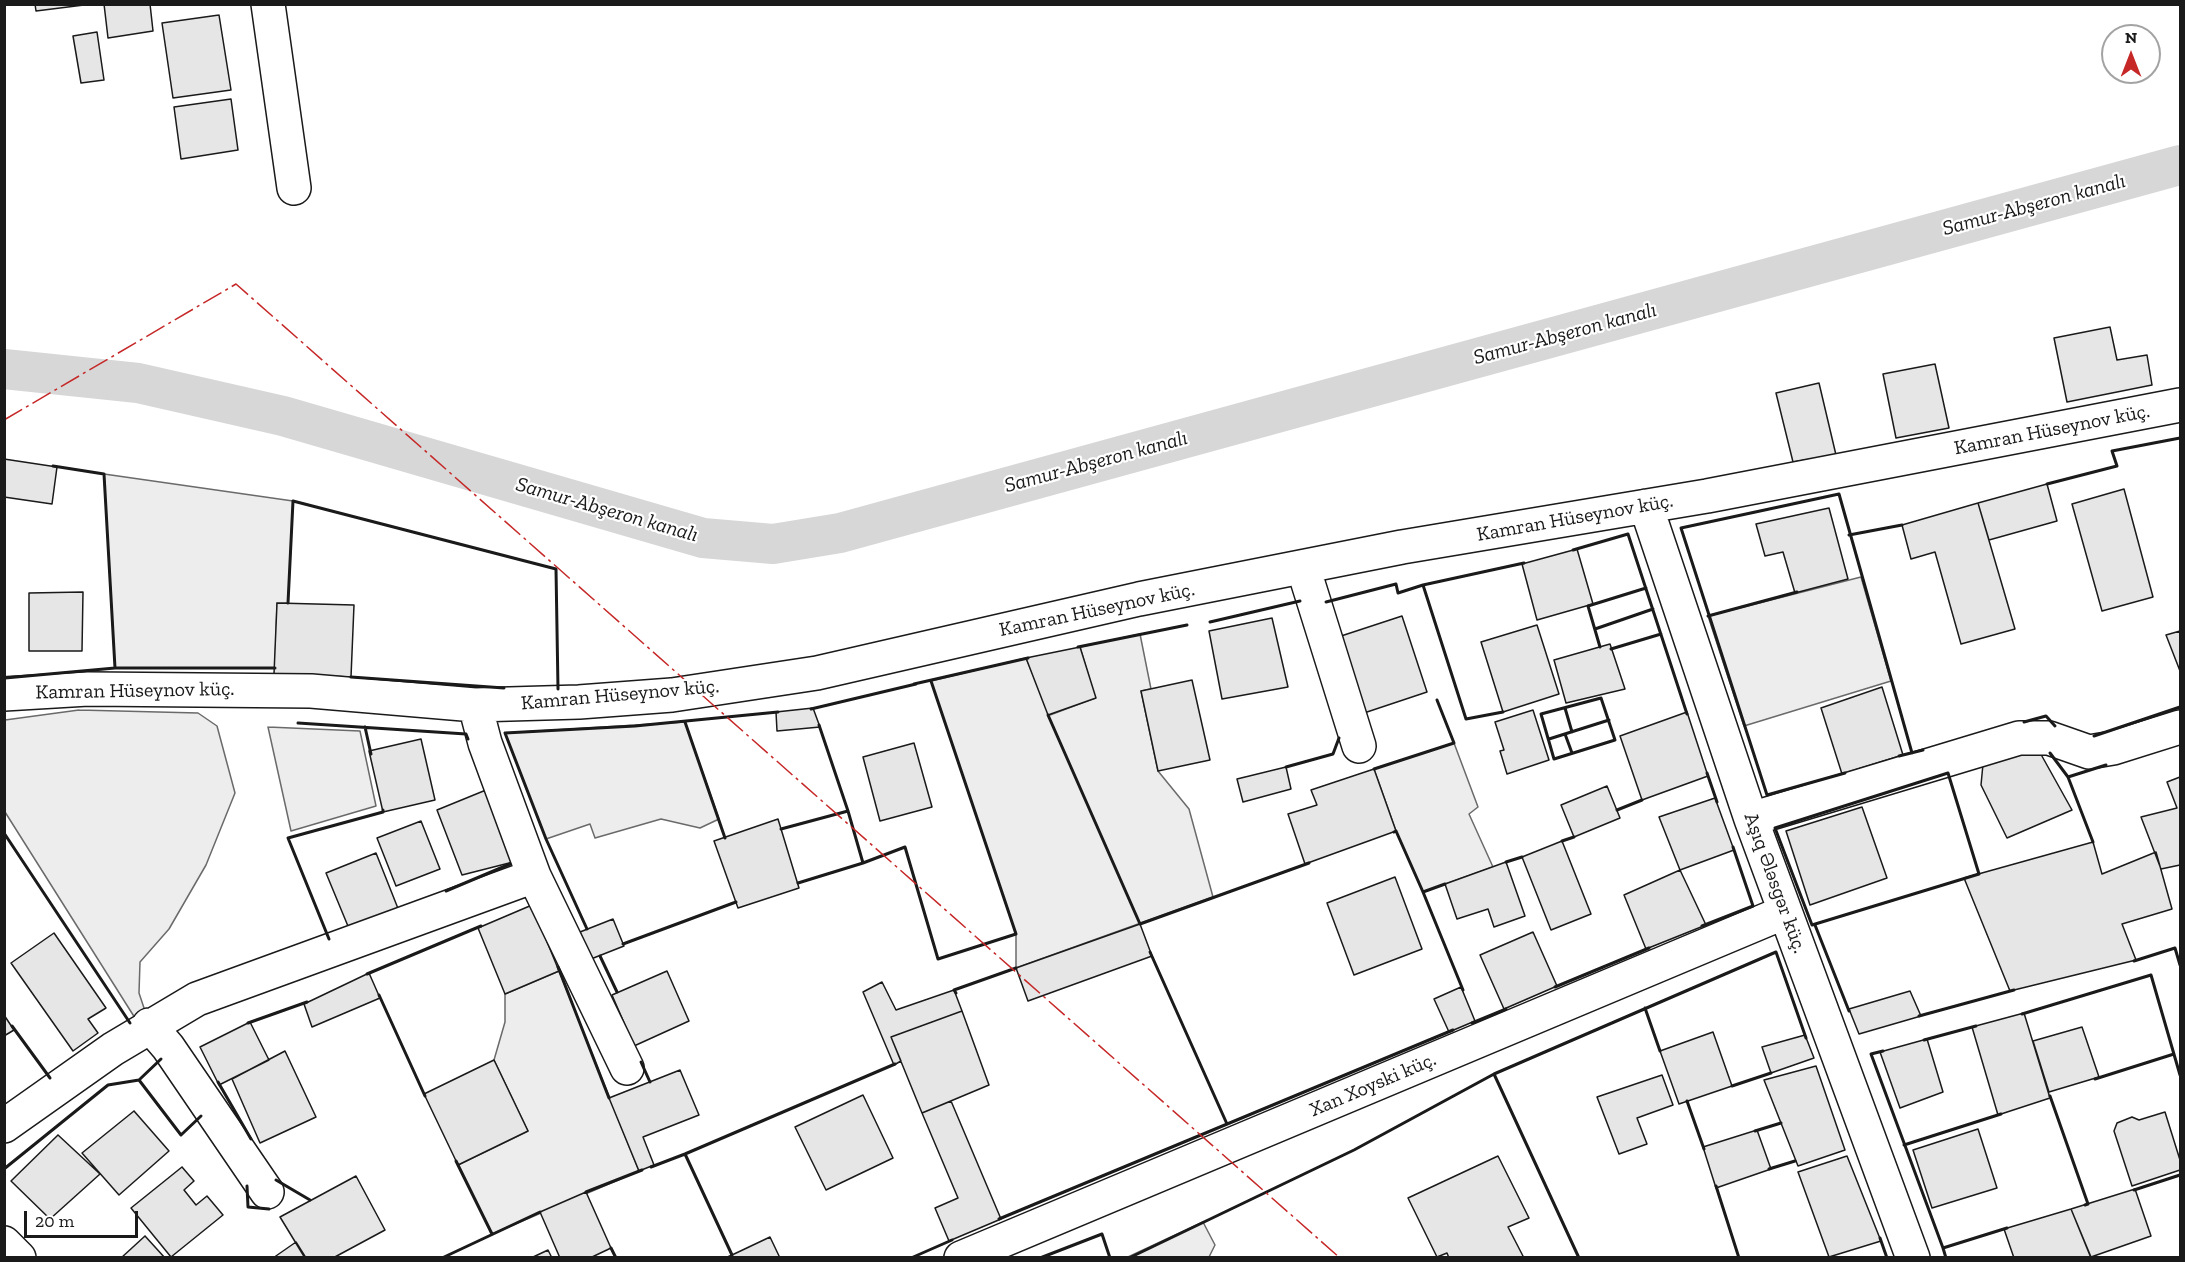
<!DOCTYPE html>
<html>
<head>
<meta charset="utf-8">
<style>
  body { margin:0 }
  #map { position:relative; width:2185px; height:1262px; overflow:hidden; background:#fff; font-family:"Zilla Slab",serif }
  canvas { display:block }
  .frame { position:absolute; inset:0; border:6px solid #1a1a1a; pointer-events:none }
  .north { position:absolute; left:2101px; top:24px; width:60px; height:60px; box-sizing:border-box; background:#fff; border:2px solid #a3a3a3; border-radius:50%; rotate:0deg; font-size:16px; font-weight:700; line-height:24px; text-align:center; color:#1a1a1a }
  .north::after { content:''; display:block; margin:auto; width:21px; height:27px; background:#c62828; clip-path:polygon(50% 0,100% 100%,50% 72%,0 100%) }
  .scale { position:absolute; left:24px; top:1211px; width:114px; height:27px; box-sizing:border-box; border:3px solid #1a1a1a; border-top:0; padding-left:8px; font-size:18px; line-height:21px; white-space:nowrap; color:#1a1a1a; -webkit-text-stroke:4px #fff; paint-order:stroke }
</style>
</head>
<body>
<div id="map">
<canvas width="2185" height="1262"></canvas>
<div class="frame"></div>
<div class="north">N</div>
<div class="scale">20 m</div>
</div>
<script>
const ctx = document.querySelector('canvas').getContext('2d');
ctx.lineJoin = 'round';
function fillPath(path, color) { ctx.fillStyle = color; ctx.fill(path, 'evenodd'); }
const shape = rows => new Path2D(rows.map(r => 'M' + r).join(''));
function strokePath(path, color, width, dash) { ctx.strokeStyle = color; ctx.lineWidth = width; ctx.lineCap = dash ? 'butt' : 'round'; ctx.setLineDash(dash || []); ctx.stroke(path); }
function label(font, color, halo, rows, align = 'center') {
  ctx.font = font + ' "Zilla Slab",serif'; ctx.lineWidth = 4.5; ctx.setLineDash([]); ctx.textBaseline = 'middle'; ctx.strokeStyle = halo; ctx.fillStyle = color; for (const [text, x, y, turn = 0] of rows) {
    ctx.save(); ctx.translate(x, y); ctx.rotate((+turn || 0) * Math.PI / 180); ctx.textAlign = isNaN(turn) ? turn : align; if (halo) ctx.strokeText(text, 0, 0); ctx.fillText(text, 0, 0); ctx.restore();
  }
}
const built = shape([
  [104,474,293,501,288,603,277,603,275,668,115,668,104,474],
  [1861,577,1891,681,1744,726,1708,616,1861,577],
  [1140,634,1151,689,1141,691,1158,771,1189,809,1213,897,1016,968,1016,934,931,681,1026,658,1050,715,1095,698,1080,647,1140,634],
  [79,710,198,713,217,726,235,793,206,865,169,929,140,962,139,993,145,1011,135,1018,5,812,5,720,79,710],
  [685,722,719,819,700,828,661,819,595,838,590,824,546,839,505,733,685,722],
  [268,727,360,731,376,806,291,831,268,727],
  [1454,743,1478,807,1469,814,1493,867,1423,892,1396,831,1374,769,1454,743],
  [559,971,639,1171,492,1234,458,1165,528,1131,494,1060,505,1022,505,994,559,971],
  [1203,1222,1215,1245,1209,1257,1128,1257,1203,1222]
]);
const canal = shape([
  [4,369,138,383,283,416,703,538,773,544,840,533,2180,165]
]);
const building = shape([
  [35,4,92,4,36,11,35,4],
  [104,4,150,4,153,31,108,38,104,4],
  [219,15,231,90,173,98,162,23,219,15],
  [97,32,104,80,81,83,73,36,97,32],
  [231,99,238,150,181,159,174,107,231,99],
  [2110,327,2117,360,2147,355,2152,385,2067,402,2054,338,2110,327],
  [1935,364,1949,428,1896,438,1883,374,1935,364],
  [1819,383,1836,455,1793,462,1776,393,1819,383],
  [4,459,57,467,52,504,4,497,4,459],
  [2047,484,2057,521,1989,540,1978,503,2047,484],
  [2124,489,2153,597,2102,611,2072,504,2124,489],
  [1978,503,2015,629,1961,644,1935,552,1911,559,1902,525,1978,503],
  [1829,508,1848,579,1795,593,1783,552,1765,556,1756,524,1829,508],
  [1577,549,1593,604,1537,620,1522,564,1577,549],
  [83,592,82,651,29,651,29,593,83,592],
  [277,603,354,605,351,677,274,674,277,603],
  [1402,616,1427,692,1361,714,1335,638,1402,616],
  [1272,618,1288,687,1222,699,1209,631,1272,618],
  [1537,625,1559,694,1503,712,1481,642,1537,625],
  [2180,631,2180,671,2166,635,2180,631],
  [1610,644,1625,689,1566,703,1554,660,1610,644],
  [1080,647,1096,698,1048,715,1026,658,1080,647],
  [1192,680,1210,760,1158,771,1141,691,1192,680],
  [1882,687,1903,755,1842,774,1821,708,1882,687],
  [813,708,820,727,777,731,776,712,813,708],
  [1533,710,1549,760,1507,774,1500,751,1504,750,1495,722,1533,710],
  [1687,712,1708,776,1642,800,1620,736,1687,712],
  [421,739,435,800,383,812,369,751,421,739],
  [914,743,932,807,880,821,863,757,914,743],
  [2038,749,2072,810,2007,838,1981,785,1983,764,2038,749],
  [1286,767,1291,789,1243,802,1237,779,1286,767],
  [1374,769,1396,831,1305,864,1288,814,1317,805,1311,790,1374,769],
  [2180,777,2180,865,2161,869,2141,817,2177,808,2167,782,2180,777],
  [1607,786,1620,818,1574,837,1561,805,1607,786],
  [486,790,517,861,462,875,437,810,486,790],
  [1715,798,1734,850,1680,870,1659,817,1715,798],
  [1862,807,1887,878,1810,905,1786,831,1862,807],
  [778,819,799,888,738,908,714,841,778,819],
  [421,821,440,869,396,886,377,838,421,821],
  [1562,841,1591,914,1551,930,1522,857,1562,841],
  [2093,842,2102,874,2156,852,2172,909,2122,924,2136,960,2010,991,1964,878,2093,842],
  [376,853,399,911,350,931,326,873,376,853],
  [1506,862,1525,916,1494,927,1488,909,1457,919,1445,884,1506,862],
  [1680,870,1706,925,1646,949,1624,895,1680,870],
  [1395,877,1422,949,1354,975,1327,903,1395,877],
  [532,905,559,971,505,994,478,928,532,905],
  [613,919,624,946,591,959,580,932,613,919],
  [1140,924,1152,956,1028,1001,1016,968,1140,924],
  [1533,932,1557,986,1504,1009,1480,955,1533,932],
  [54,933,106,1008,88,1019,98,1033,73,1051,11,963,54,933],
  [667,971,689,1021,634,1046,612,995,667,971],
  [369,973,380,998,312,1027,304,1004,369,973],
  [882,982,896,1010,954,990,962,1011,891,1037,901,1061,894,1065,863,992,882,982],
  [1461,987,1475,1021,1449,1032,1434,999,1461,987],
  [1910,991,1921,1016,1859,1034,1849,1009,1910,991],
  [962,1011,989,1085,922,1113,891,1037,962,1011],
  [2024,1013,2050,1098,1998,1115,1972,1027,2024,1013],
  [4,1015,14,1030,4,1036,4,1015],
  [250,1022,269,1060,219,1085,200,1047,250,1022],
  [2082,1027,2099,1077,2049,1092,2033,1041,2082,1027],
  [1713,1032,1732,1086,1679,1104,1660,1051,1713,1032],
  [1805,1035,1814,1058,1771,1073,1762,1047,1805,1035],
  [1927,1039,1943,1092,1900,1108,1880,1052,1927,1039],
  [285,1051,316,1117,260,1143,232,1079,285,1051],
  [494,1060,528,1131,458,1165,424,1094,494,1060],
  [1816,1066,1845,1150,1798,1166,1764,1080,1816,1066],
  [680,1070,699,1115,643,1137,654,1165,639,1171,609,1098,680,1070],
  [1662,1075,1673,1105,1637,1118,1647,1144,1619,1154,1597,1097,1662,1075],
  [863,1095,893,1158,826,1190,795,1127,863,1095],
  [951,1101,1001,1219,949,1241,935,1208,958,1198,922,1113,951,1101],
  [134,1111,169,1151,119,1195,82,1153,134,1111],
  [2165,1112,2180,1160,2180,1170,2132,1186,2114,1131,2117,1123,2132,1117,2139,1120,2165,1112],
  [1978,1129,1997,1188,1932,1208,1913,1150,1978,1129],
  [1757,1130,1771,1169,1716,1188,1703,1147,1757,1130],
  [58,1135,100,1174,50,1219,11,1181,58,1135],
  [1498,1156,1529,1218,1508,1227,1524,1258,1449,1258,1447,1253,1437,1257,1408,1198,1498,1156],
  [1847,1156,1881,1241,1829,1257,1798,1172,1847,1156],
  [182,1167,194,1181,184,1190,196,1205,207,1196,223,1215,171,1257,131,1208,182,1167],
  [356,1176,385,1230,333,1258,305,1258,280,1217,356,1176],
  [2135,1189,2151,1236,2091,1257,2071,1209,2135,1189],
  [586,1192,611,1248,590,1258,560,1258,540,1212,586,1192],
  [2071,1209,2091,1258,2014,1258,2004,1229,2071,1209],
  [145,1236,165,1258,121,1258,145,1236],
  [770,1237,780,1258,725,1258,732,1255,770,1237],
  [296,1242,306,1258,273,1258,296,1242],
  [548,1250,552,1258,531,1258,548,1250]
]);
const minor = shape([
  [268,4,294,188],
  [1646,506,1751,819,1913,1258],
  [1303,567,1359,746],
  [4,694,88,689,311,691,475,705,579,702,672,695,817,673,1139,599,1402,547,1707,496,2180,405],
  [475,705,485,743,534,876,627,1068],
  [1751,819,2019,738,2049,738,2089,752,2113,748,2180,727],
  [149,1025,168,1047,267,1192],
  [4,1126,113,1049,197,999,534,876],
  [4,1243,19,1258],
  [961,1258,1785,912]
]);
const wall = shape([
  [53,466,104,474,115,668],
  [2047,484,2117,466,2112,451,2180,438],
  [1849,535,1902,525],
  [1573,550,1628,534,1687,714],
  [1326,602,1396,584,1398,593,1423,585],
  [288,603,293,501,556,569,558,689],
  [1708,616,1797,592],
  [1210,622,1300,601],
  [1595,629,1653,609],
  [1078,647,1187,625],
  [1600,647,1588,606,1646,588],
  [1611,649,1661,634],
  [351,677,504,688],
  [5,678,115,668,275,668],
  [914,684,1028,658],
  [1601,698,1615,740,1554,759,1541,714,1601,698],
  [1565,708,1572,732],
  [811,709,916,684],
  [1503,712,1466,719,1423,585,1524,563],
  [1048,715,1140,924,1309,863],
  [685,722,725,838],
  [2024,722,2046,716,2055,726],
  [298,723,466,734,468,739],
  [819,725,848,811],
  [365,727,371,754],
  [1565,734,1572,753],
  [2094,736,2180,707],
  [1549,739,1609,720],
  [2050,753,2068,777,2093,842],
  [1899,756,1923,750],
  [1286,767,1333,754,1339,738],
  [1374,769,1454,743,1437,700],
  [1707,773,1717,802],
  [1845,773,1767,795,1681,528,1839,494,1912,753],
  [1948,773,1979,874,1812,925,1775,828,1948,773],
  [2068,777,2106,765],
  [1617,810,1642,800],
  [781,829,848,811,863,863,798,883],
  [1394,832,1396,831,1423,892],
  [4,833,130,1023],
  [1562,841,1574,837],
  [1506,862,1522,857],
  [863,863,905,847,938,959,1016,934,931,681],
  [1445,884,1423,892,1463,990],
  [446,891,510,864],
  [1815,925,1849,1011],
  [1702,926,1753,906,1733,847],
  [587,929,546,839,505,733,635,726,778,712],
  [329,939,288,838,383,812,383,810],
  [623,944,736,902],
  [1150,952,1227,1124],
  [600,956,617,992],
  [2134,961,2175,948,2180,965],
  [558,967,609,1098],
  [367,974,481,926],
  [1555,987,1649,948],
  [956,993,954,990,1016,968],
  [379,995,425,1096],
  [1645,1008,1660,1051],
  [2022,1014,2151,975,2180,1075],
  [1919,1016,2014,990],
  [248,1023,307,1002],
  [1472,1023,1506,1009],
  [12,1026,50,1078],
  [1924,1040,1976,1026],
  [1883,1051,1871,1054,1943,1248,2007,1228],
  [641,1062,650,1082],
  [1494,1074,1579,1258],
  [2095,1079,2174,1054],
  [139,1080,181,1135,201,1116],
  [218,1082,251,1139],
  [1732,1086,1771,1073],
  [2050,1096,2088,1204,2085,1205],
  [1687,1101,1704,1149],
  [1755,1131,1781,1123],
  [1904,1145,2001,1114],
  [456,1161,492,1234],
  [651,1167,685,1154],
  [4,1169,108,1085,139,1080,161,1059],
  [1769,1169,1795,1161],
  [276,1180,310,1200],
  [247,1186,248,1207,269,1209],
  [1716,1186,1739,1258],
  [2134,1190,2180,1175],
  [586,1192,642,1170],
  [999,1219,1453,1030],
  [1880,1238,1887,1258],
  [611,1248,616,1258],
  [1943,1248,1946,1258],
  [732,1255,685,1154,895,1064],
  [442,1258,540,1212],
  [911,1258,952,1240],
  [1040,1258,1102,1234,1110,1258],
  [1129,1258,1354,1150,1494,1074,1776,952,1806,1038]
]);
const power = shape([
  [4,420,236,284,1340,1258]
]);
const streetNames = [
  ["Kamran Hüseynov küç.",2052,430,-11],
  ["Kamran Hüseynov küç.",1575,518,-10],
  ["Kamran Hüseynov küç.",1097,610,-12],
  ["Kamran Hüseynov küç.",135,691,-1],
  ["Kamran Hüseynov küç.",620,695,-5],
  ["Aşıq Ələsgər küç.",1775,883,70],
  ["Xan Xoyski küç.",1373,1085,-23]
];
const waterNames = [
  ["Samur-Abşeron kanalı",2034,205,-15],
  ["Samur-Abşeron kanalı",1565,334,-15],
  ["Samur-Abşeron kanalı",1096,462,-15],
  ["Samur-Abşeron kanalı",607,510,16]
];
fillPath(built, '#ededed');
strokePath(built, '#6a6a6a', 1.5);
strokePath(canal, '#d7d7d7', 40);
fillPath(building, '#e6e6e6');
strokePath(building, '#1a1a1a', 1.5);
strokePath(minor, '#1a1a1a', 36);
strokePath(minor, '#fff', 33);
strokePath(wall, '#1a1a1a', 3);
strokePath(power, '#c62828', 1.5, [21, 4.5, 3, 4.5]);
label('20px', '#1a1a1a', '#fff', streetNames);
label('italic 21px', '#1a1a1a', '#fff', waterNames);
</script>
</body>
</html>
